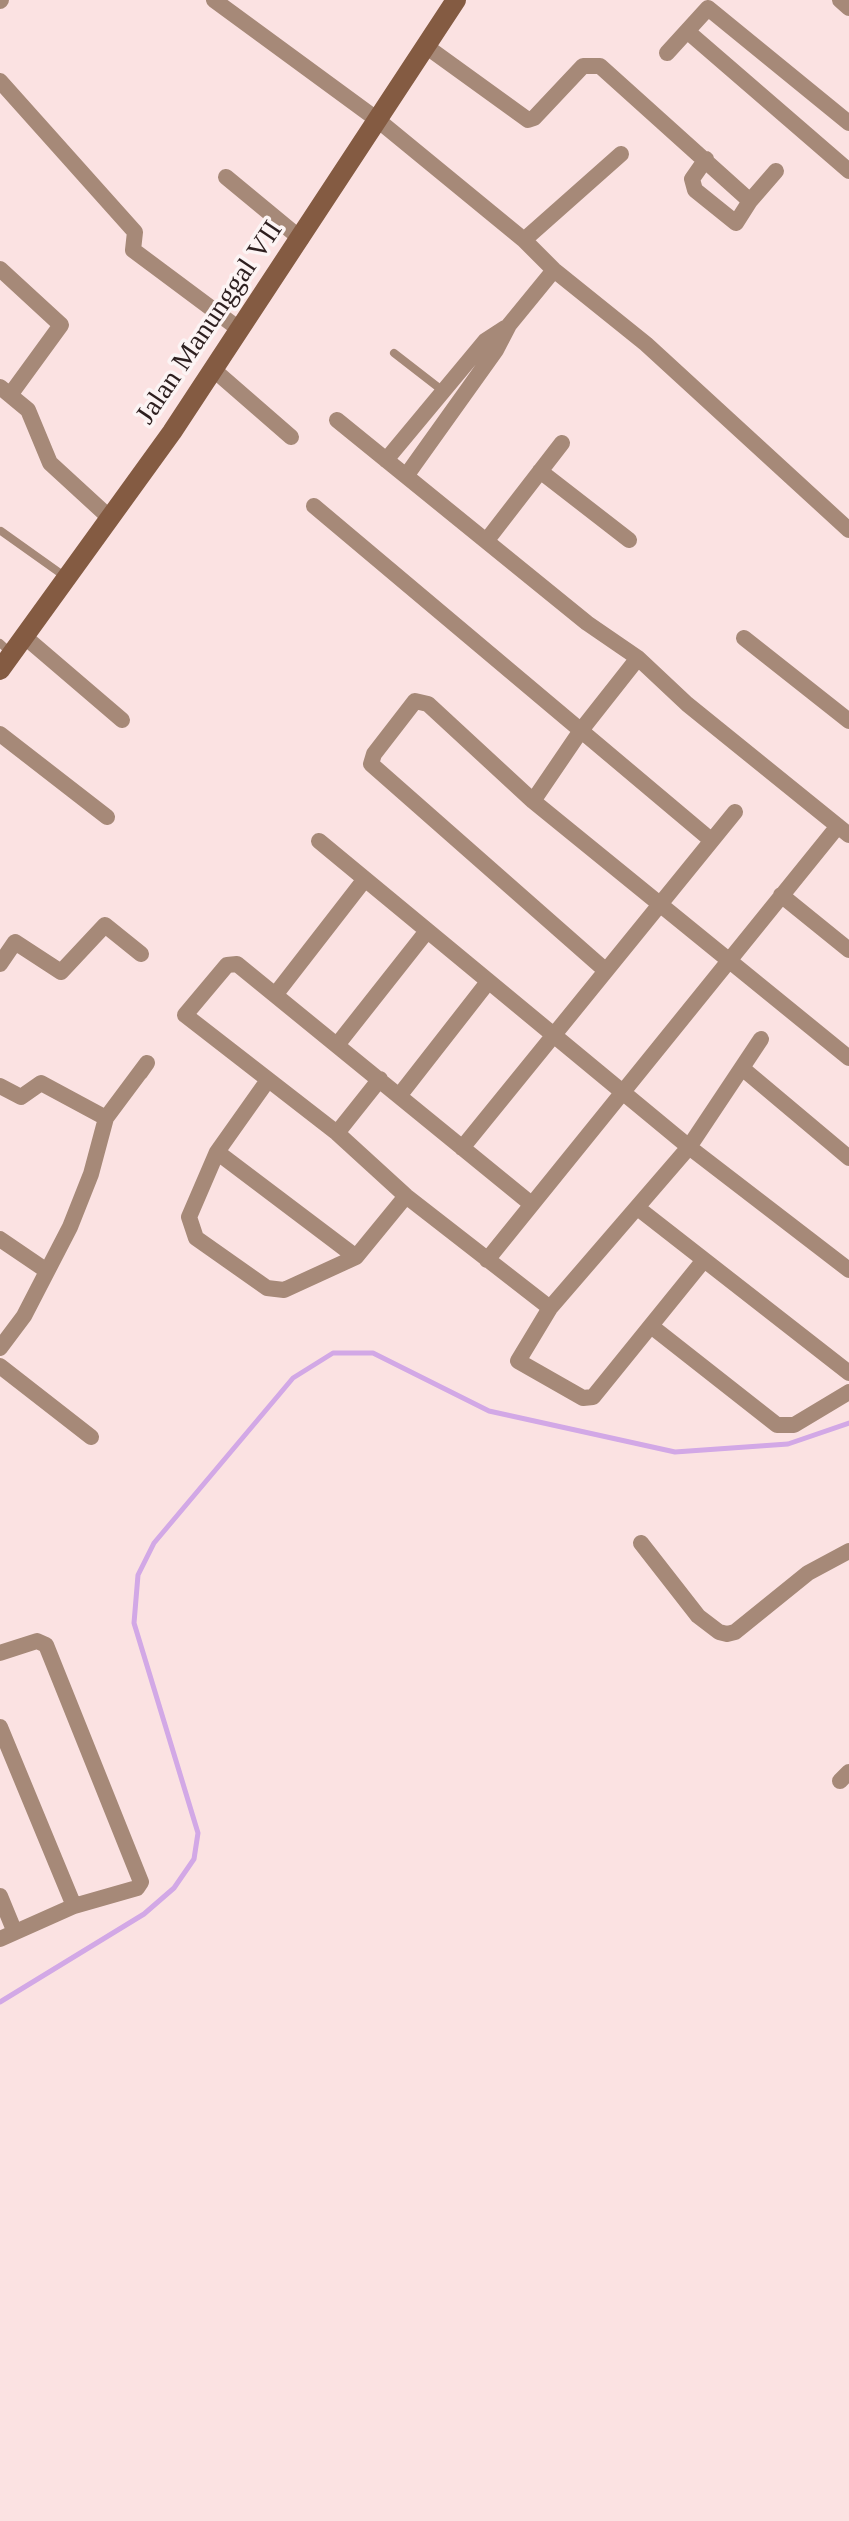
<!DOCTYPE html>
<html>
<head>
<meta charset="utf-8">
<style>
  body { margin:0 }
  canvas { display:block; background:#fbe2e2 }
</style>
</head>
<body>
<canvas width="849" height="2521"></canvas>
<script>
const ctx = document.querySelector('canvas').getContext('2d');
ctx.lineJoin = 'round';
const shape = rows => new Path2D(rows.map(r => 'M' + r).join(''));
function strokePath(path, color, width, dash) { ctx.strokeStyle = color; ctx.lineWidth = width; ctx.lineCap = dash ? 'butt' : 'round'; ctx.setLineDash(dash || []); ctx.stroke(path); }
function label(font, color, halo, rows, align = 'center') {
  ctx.font = font + ' "Times New Roman",serif'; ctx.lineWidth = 7; ctx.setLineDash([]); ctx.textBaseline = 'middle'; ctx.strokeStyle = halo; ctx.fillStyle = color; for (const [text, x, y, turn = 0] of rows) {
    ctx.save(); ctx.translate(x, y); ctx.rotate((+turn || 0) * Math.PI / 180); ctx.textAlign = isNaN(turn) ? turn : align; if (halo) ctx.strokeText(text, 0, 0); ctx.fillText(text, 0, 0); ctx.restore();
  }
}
const stream = shape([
  [0,2002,144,1914,174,1888,194,1859,198,1833,134,1623,138,1575,154,1543,293,1378,333,1353,373,1353,489,1411,675,1452,788,1444,849,1423]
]);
const lane = shape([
  [394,353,443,391],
  [1,531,67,578],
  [0,643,12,654]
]);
const street = shape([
  [214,0,379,121,524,240,554,270,646,344,849,530],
  [840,0,849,8],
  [0,1,1,0],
  [687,31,849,171],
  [427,47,528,120,534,118,583,66,600,66,750,201,776,171],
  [667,53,708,8,849,123],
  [0,81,135,232,133,250,239,329],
  [706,159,692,179,695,190,736,223,750,201],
  [226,177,301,239],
  [524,240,621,154],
  [0,269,61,325,10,395],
  [214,370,291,437],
  [0,387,28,410,50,463,111,519],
  [337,420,587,623,638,658,687,704,849,835],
  [386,460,485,341,505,328],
  [540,471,629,540],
  [406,476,496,350,509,325,554,270],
  [314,506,711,840],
  [487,540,562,443],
  [25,637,122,720],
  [744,638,849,721],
  [0,734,107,817],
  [533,801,582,729,638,658],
  [319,841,689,1147,849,1270],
  [781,895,849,950],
  [0,964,15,942,61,972,105,925,141,954],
  [605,970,371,764,374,754,415,701,428,704,533,801,849,1058],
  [275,995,365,879],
  [337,1045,427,931],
  [742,1068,849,1158],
  [268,1080,217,1152,189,1217,196,1238,267,1288,284,1290,356,1257,406,1196],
  [0,1086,21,1097,41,1083,106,1118],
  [399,1096,488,982],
  [337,1133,380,1079],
  [462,1148,735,812],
  [217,1152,356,1257],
  [530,1203,237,964,227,965,185,1015,337,1133,406,1196,550,1308],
  [639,1209,849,1373],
  [0,1239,47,1271],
  [487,1260,838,826],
  [704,1260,593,1397,583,1398,518,1361,550,1308,689,1147,761,1039],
  [651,1326,777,1425,794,1425,849,1392],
  [0,1348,24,1316,70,1227,91,1174,106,1118,147,1063,140,1073],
  [0,1366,91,1437],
  [641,1543,698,1616,719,1632,727,1634,735,1632,808,1573,849,1551],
  [0,1653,37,1641,46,1645,141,1882,137,1888,74,1906,0,1939],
  [0,1727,74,1906],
  [840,1781,849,1772],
  [0,1896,14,1930]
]);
const secondary = shape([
  [0,670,172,432,456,0]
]);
const streetNames = [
  ["Jalan Manunggal VII",210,323,-56]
];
strokePath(stream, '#d2a8e6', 5);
strokePath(lane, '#a68978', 8);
strokePath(street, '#a68978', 16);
strokePath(secondary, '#845b42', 20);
label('28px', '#2d1f1f', '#fcf4f4', streetNames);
</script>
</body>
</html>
